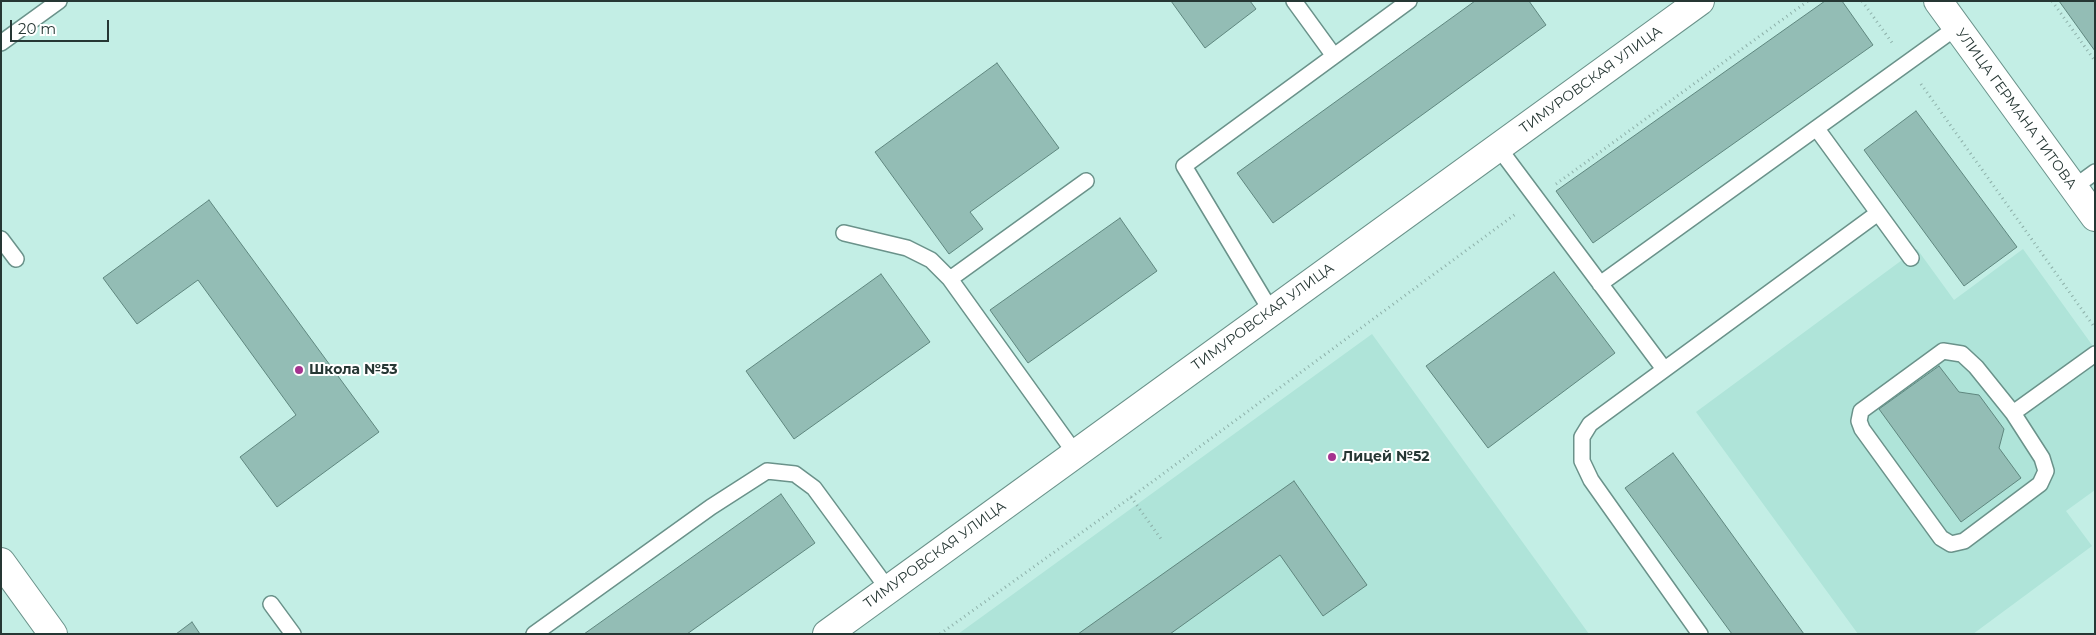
<!DOCTYPE html>
<html>
<head>
<meta charset="utf-8">
<style>
  body { margin:0 }
  #map { position:relative; width:2096px; height:635px; overflow:hidden; background:#c3eee5; font-family:Montserrat,sans-serif }
  canvas { display:block }
  .frame { position:absolute; inset:0; border:2px solid #263734; pointer-events:none }
  .scale { position:absolute; left:10px; top:20px; width:99px; height:22px; box-sizing:border-box; border:2px solid #263734; border-top:0; padding-left:6px; font-size:15px; line-height:18px; white-space:nowrap; color:#263734; -webkit-text-stroke:4px #fff; paint-order:stroke }
</style>
</head>
<body>
<div id="map">
<canvas width="2096" height="635"></canvas>
<div class="frame"></div>
<div class="scale">20 m</div>
</div>
<script>
const ctx = document.querySelector('canvas').getContext('2d');
ctx.lineJoin = 'round';
function fillPath(path, color) { ctx.fillStyle = color; ctx.fill(path, 'evenodd'); }
const shape = rows => new Path2D(rows.map(r => 'M' + r).join(''));
function strokePath(path, color, width, dash) { ctx.strokeStyle = color; ctx.lineWidth = width; ctx.lineCap = dash ? 'butt' : 'round'; ctx.setLineDash(dash || []); ctx.stroke(path); }
function label(font, color, halo, rows, align = 'center') {
  ctx.font = font + ' Montserrat,sans-serif'; ctx.lineWidth = 4; ctx.setLineDash([]); ctx.textBaseline = 'middle'; ctx.strokeStyle = halo; ctx.fillStyle = color; for (const [text, x, y, turn = 0] of rows) {
    ctx.save(); ctx.translate(x, y); ctx.rotate((+turn || 0) * Math.PI / 180); ctx.textAlign = isNaN(turn) ? turn : align; if (halo) ctx.strokeText(text, 0, 0); ctx.fillText(text, 0, 0); ctx.restore();
  }
}
const built = shape([
  [1917,249,1954,300,2023,249,2095,349,2095,490,2066,511,2092,546,1973,634,1858,634,1696,412],
  [1372,334,1589,634,958,634,1005,600]
]);
const building = shape([
  [1171,1,1250,1,1256,9,1205,48,1171,1],
  [1475,1,1529,1,1546,25,1273,223,1237,173,1475,1],
  [1825,1,1842,1,1873,45,1593,243,1556,191,1825,1],
  [2059,1,2095,1,2095,51,2059,1],
  [997,63,1059,148,970,212,983,229,949,254,875,152,997,63],
  [1916,111,2017,247,1964,286,1864,150,1916,111],
  [209,200,379,432,277,507,240,457,296,415,198,280,137,324,103,278,209,200],
  [1120,218,1157,271,1028,363,990,310,1120,218],
  [1554,272,1615,353,1488,448,1426,366,1554,272],
  [881,274,930,342,794,439,746,371,881,274],
  [1939,366,1959,392,1979,395,2004,429,1999,448,2021,478,1961,522,1879,409,1939,366],
  [1673,453,1804,634,1732,634,1625,488,1673,453],
  [1294,481,1367,585,1323,616,1280,555,1170,634,1078,634,1294,481],
  [781,494,815,543,687,634,584,634,781,494],
  [192,622,200,634,176,634,192,622]
]);
const path = shape([
  [1862,1,1893,44],
  [2052,1,2095,61],
  [1921,84,2095,328],
  [1556,184,1808,1],
  [1131,497,1161,539],
  [940,634,1141,490,1517,213]
]);
const lane = shape([
  [1,43,59,1],
  [1334,56,1409,1],
  [1817,129,1911,258],
  [1498,147,1664,369],
  [2073,188,2095,172],
  [844,233,907,248,931,260,950,279,1075,453],
  [1,239,16,259],
  [950,279,1086,181],
  [1600,284,1957,27],
  [1271,311,1184,166,1334,56,1294,1],
  [1943,351,1962,354,1976,367,2013,413,2042,458,2046,471,2040,484,1964,541,1951,544,1941,538,1862,429,1859,421,1861,411,1943,351],
  [2013,413,2095,354],
  [271,604,293,634],
  [534,634,711,507,767,471,795,474,814,488,888,589],
  [1700,634,1591,480,1582,461,1582,437,1590,424,1878,213]
]);
const street = shape([
  [827,634,1700,1]
]);
const secondary = shape([
  [1938,1,2095,217],
  [1,562,53,634]
]);
const markers = [
  [299,370,5,"#a5338f"],
  [1332,457,5,"#a5338f"]
];
const streetNames = [
  ["ТИМУРОВСКАЯ УЛИЦА",1591,80,-36],
  ["УЛИЦА ГЕРМАНА ТИТОВА",2016,109,54],
  ["ТИМУРОВСКАЯ УЛИЦА",1263,317,-36],
  ["ТИМУРОВСКАЯ УЛИЦА",935,555,-36]
];
const poiNames = [
  ["Школа №53",309,370],
  ["Лицей №52",1342,457]
];
fillPath(built, '#afe4d9');
fillPath(building, '#93bdb5');
strokePath(building, '#5f877f', 1);
strokePath(lane, '#6a928a', 18);
strokePath(street, '#6a928a', 30);
strokePath(secondary, '#6a928a', 30);
strokePath(path, '#8eb1aa', 3, [1, 4]);
strokePath(lane, '#fff', 15);
strokePath(street, '#fff', 28);
strokePath(secondary, '#fff', 28);
for (const [x, y, r, color] of markers) { const dot = new Path2D(); dot.arc(x, y, r, 0, 2 * Math.PI); ctx.fillStyle = color; ctx.fill(dot); strokePath(dot, '#fff', 2); }
label('14px', '#263734', '#fff', streetNames);
label('bold 14px', '#263734', '#fff', poiNames, 'left');
</script>
</body>
</html>
